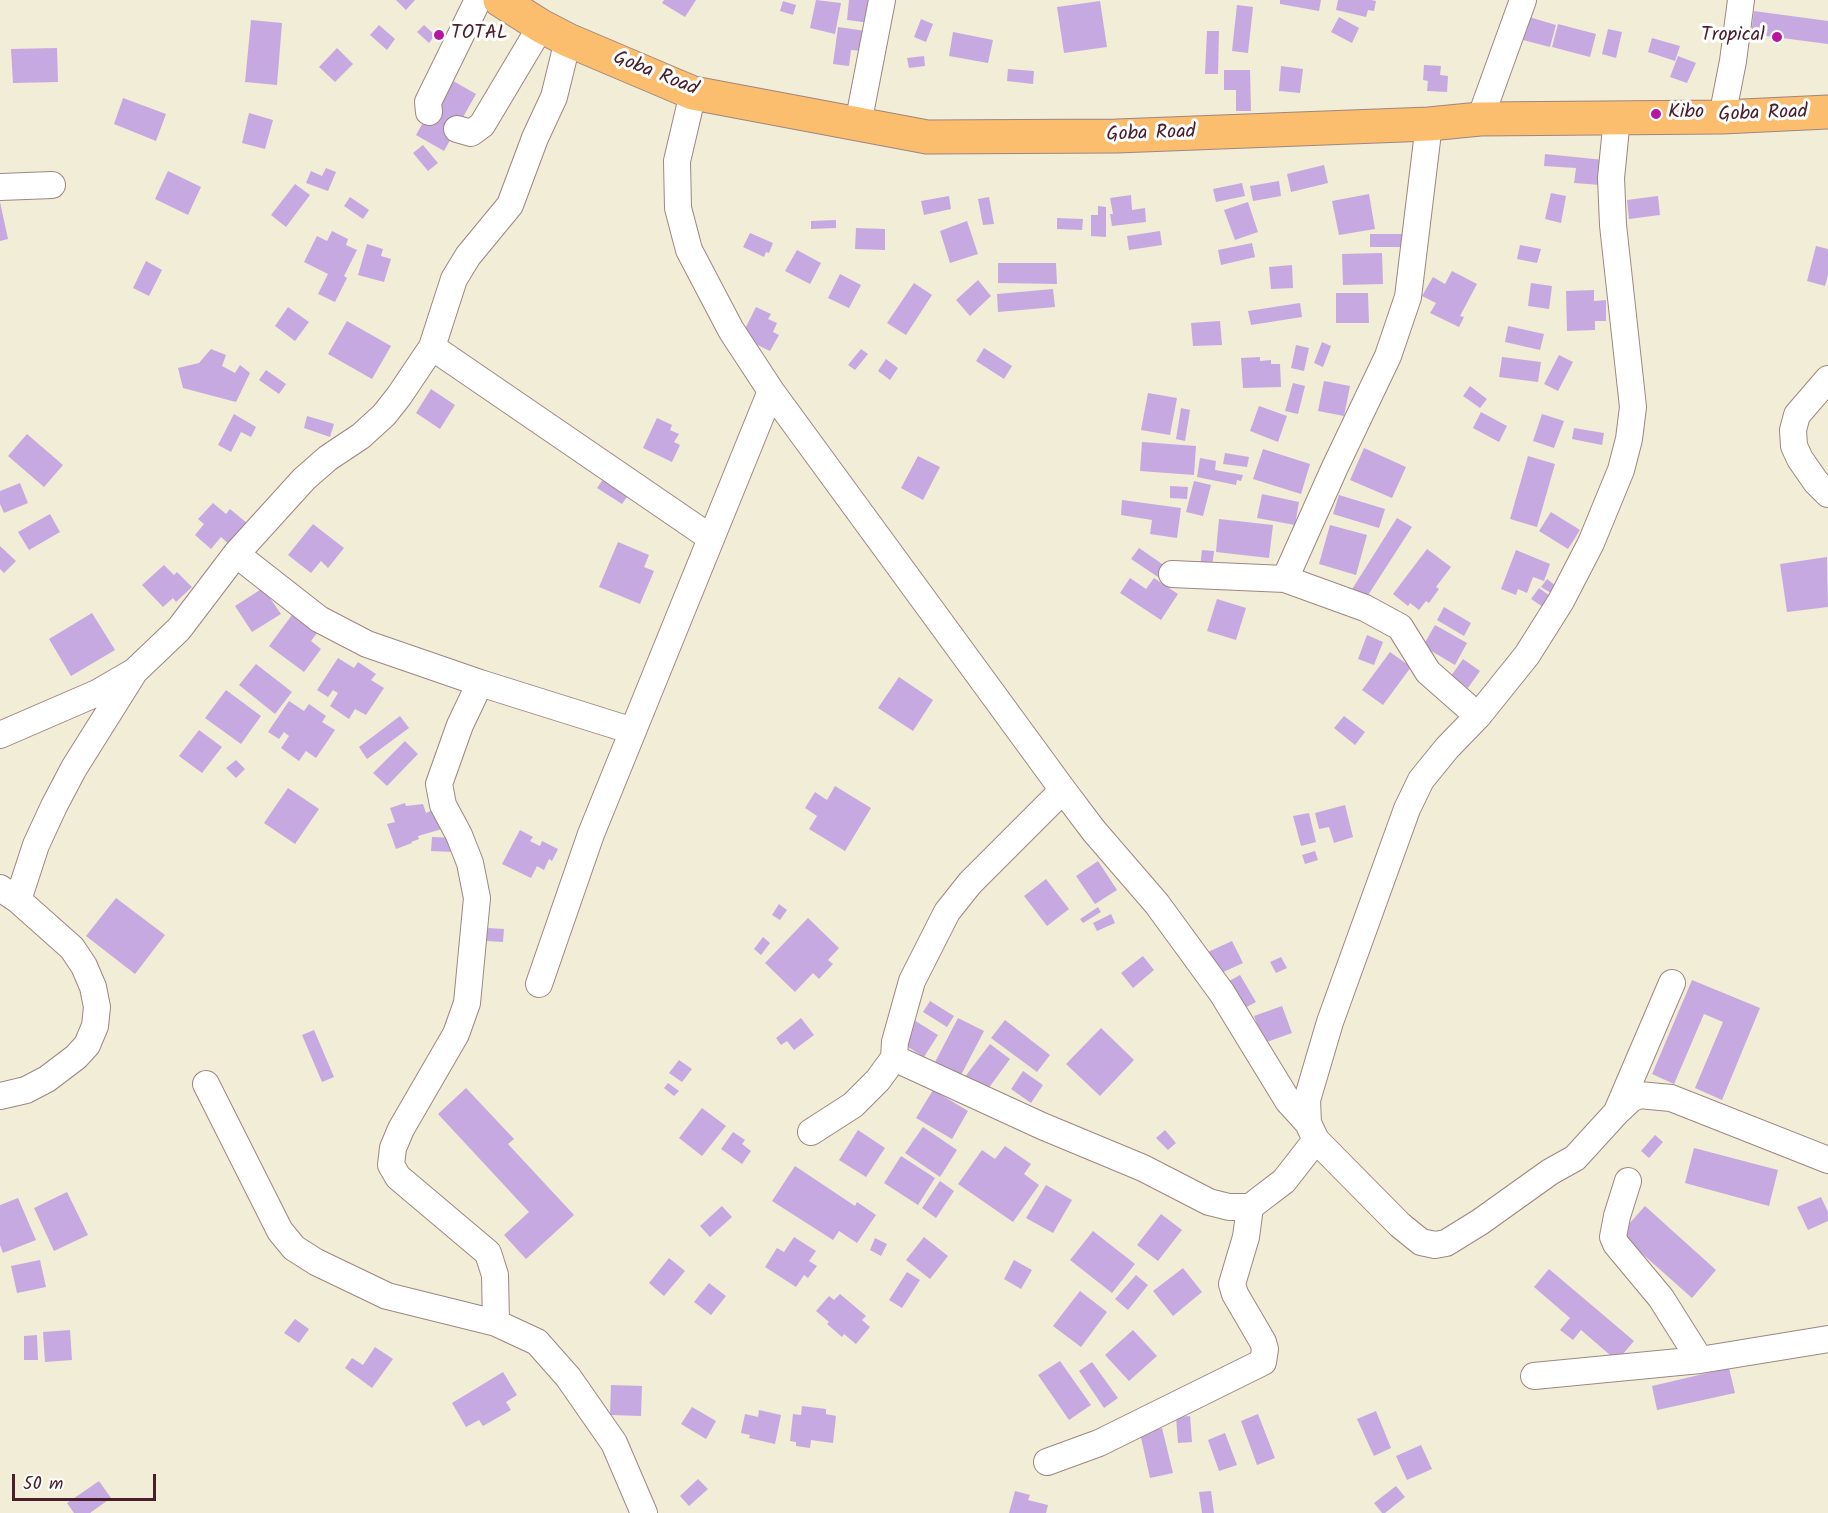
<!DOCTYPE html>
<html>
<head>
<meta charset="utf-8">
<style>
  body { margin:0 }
  #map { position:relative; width:1828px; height:1513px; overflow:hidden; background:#f1edd7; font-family:Kalam,sans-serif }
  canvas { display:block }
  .scale { position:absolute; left:12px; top:1474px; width:144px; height:27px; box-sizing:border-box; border:3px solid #4a1f2b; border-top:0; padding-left:8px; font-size:18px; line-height:21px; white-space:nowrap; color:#4a1f2b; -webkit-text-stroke:4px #fff; paint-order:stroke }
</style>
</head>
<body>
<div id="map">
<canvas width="1828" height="1513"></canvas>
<div class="scale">50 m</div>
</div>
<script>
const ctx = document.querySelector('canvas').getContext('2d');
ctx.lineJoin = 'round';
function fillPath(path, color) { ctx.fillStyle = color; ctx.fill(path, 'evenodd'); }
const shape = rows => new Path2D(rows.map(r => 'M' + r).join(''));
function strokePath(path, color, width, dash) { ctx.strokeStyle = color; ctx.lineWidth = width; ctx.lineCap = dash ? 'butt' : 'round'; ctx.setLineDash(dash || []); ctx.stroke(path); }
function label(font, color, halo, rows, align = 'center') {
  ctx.font = font + ' Kalam,sans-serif'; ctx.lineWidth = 6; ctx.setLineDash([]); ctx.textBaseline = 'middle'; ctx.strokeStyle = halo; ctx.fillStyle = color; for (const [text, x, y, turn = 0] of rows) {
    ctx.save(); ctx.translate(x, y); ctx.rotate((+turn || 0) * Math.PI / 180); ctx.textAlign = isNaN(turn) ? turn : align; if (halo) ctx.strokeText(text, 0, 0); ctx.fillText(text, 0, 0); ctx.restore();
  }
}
const building = shape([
  [396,0,415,0,406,10],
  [664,0,696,0,685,17,662,3],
  [816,0,841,3,835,34,810,28],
  [849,0,874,0,870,23,847,20],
  [1280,0,1321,0,1319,11,1280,4],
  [1338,0,1371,0,1376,1,1374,11,1368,10,1366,17,1336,10],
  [783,1,796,5,793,15,780,11],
  [1100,1,1107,47,1064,53,1057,7],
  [1237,5,1253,7,1248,53,1232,51],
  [1754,11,1828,21,1828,44,1751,34],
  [1339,17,1359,28,1352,43,1331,32],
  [1529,17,1556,25,1550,47,1523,40],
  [921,19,933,24,926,42,914,37],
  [251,20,282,23,277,85,245,82],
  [1558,24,1596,34,1590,57,1552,47],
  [379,25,395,39,387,50,370,35],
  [424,25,435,35,429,43,417,32],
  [838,27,866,31,863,51,851,50,849,66,833,64],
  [1608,29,1622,32,1616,58,1602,54],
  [1207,31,1219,31,1218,74,1205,74],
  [953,32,993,40,988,63,949,56],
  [1652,38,1680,46,1675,61,1648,52],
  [57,48,58,82,13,83,11,49],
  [337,48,353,64,335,82,319,67],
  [924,56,925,66,909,68,907,58],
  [1678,56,1696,63,1687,83,1670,77],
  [1424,65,1441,66,1440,75,1448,76,1447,92,1427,91,1428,81,1423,80],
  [1281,66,1303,69,1300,93,1279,91],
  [1008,69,1034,71,1033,84,1007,81],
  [1224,70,1250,70,1251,111,1236,111,1236,90,1224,90],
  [448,78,476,94,444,151,416,135],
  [123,98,166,114,156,141,114,124],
  [249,113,273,120,265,149,242,143],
  [423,145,438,163,428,171,413,153],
  [1545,154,1604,160,1601,185,1574,183,1576,168,1544,166],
  [1324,165,1328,183,1291,192,1287,174],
  [326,168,336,172,328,191,306,183,311,171,322,176],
  [168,171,201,187,188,215,155,199],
  [1279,181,1281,196,1253,201,1250,186],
  [1242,183,1245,196,1216,202,1213,189],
  [295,184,310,195,286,227,271,215],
  [1551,193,1566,196,1561,223,1545,219],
  [1369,194,1375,229,1339,235,1332,201],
  [1131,195,1132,210,1145,208,1146,222,1112,226,1110,214,1113,214,1110,198],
  [949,196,951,209,924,215,921,201],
  [1658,196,1660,215,1629,219,1627,200],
  [350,197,369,210,363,219,344,206],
  [989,197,994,224,983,225,978,199],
  [0,202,8,239,0,241],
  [1248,202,1258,232,1235,240,1224,210],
  [1098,206,1106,207,1106,237,1091,236,1091,215,1098,215],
  [1057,218,1083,219,1082,230,1057,229],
  [836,220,836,228,811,229,811,221],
  [967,221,978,254,950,263,940,231],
  [856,228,885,229,885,250,855,249],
  [332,231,348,239,346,245,357,250,344,276,347,278,335,302,318,294,328,274,304,262,317,236,327,241],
  [1160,231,1162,245,1129,250,1127,236],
  [750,233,773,243,769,253,766,252,764,257,743,247],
  [1370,234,1402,234,1402,247,1370,247],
  [1252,243,1255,257,1221,265,1218,250],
  [367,244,383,249,381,256,391,259,384,282,358,275],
  [1520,245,1541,249,1537,263,1517,259],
  [1816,246,1828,249,1828,275,1825,286,1807,281],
  [797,250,821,263,810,284,785,271],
  [1382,253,1383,284,1343,285,1342,254],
  [146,261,162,270,149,296,133,288],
  [998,263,1056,263,1057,284,998,283],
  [1292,265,1293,288,1271,289,1269,267],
  [1452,271,1477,284,1460,316,1464,317,1459,327,1430,313,1436,303,1422,296,1433,277,1445,284],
  [840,274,861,285,849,308,828,298],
  [978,280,991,296,970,316,956,300],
  [914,283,932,295,906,335,887,323],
  [1531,283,1552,286,1549,309,1528,306],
  [1053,289,1055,307,998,312,997,294],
  [1594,290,1594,301,1606,300,1606,321,1595,321,1595,330,1567,331,1566,291],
  [1336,293,1368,293,1369,323,1336,323],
  [1300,303,1302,317,1251,325,1248,311],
  [288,307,309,322,295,341,275,326],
  [756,307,771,314,768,319,777,323,773,332,779,335,770,351,741,337],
  [347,321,391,346,372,379,328,354],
  [1220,321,1222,345,1193,346,1191,323],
  [1508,326,1544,334,1540,350,1505,342],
  [1322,342,1331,346,1323,367,1314,363],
  [1296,345,1309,348,1304,371,1291,368],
  [984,348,1012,366,1004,379,976,361],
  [211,349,226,355,222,366,235,373,240,365,250,373,236,402,183,388,178,368,199,363],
  [861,349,868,354,855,370,848,365],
  [1559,355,1573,362,1558,391,1544,384],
  [1260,357,1260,361,1271,360,1271,364,1280,364,1281,387,1243,388,1241,358],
  [1502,357,1541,362,1538,382,1499,377],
  [886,359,898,368,890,380,878,371],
  [266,370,286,384,279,394,259,380],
  [1324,381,1350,386,1344,416,1318,411],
  [1293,383,1305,386,1298,414,1285,411],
  [1470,386,1487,399,1480,408,1463,396],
  [431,389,455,405,440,429,416,413],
  [1148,393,1177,398,1170,435,1141,430],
  [1259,406,1287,416,1278,442,1250,431],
  [1181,408,1190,410,1185,441,1176,439],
  [1481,412,1507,426,1499,442,1473,428],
  [234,414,256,427,251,437,241,432,231,452,218,445],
  [1542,414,1564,421,1554,448,1533,441],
  [307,416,334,424,330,437,304,428],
  [657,418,672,425,670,430,679,434,674,442,680,445,672,462,643,448],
  [1574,428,1604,433,1602,445,1572,439],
  [27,434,63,465,44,487,8,456],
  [1142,442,1196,446,1194,475,1140,471],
  [1364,448,1406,467,1392,498,1350,480],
  [1263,449,1310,464,1301,494,1253,479],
  [1225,453,1249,457,1247,467,1223,464],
  [918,456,940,467,923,500,901,488],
  [1528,456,1555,464,1537,527,1510,519],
  [1200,458,1216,461,1215,470,1243,475,1241,481,1237,480,1236,485,1197,477],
  [604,478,629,494,622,504,597,488],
  [1194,481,1211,485,1203,516,1186,512],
  [20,483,28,503,4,513,0,504,0,491],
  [1170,486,1188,487,1187,499,1170,498],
  [1262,494,1299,502,1295,525,1257,518],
  [1339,495,1385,509,1379,528,1333,514],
  [1122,500,1181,508,1177,538,1150,534,1152,520,1121,515],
  [213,503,226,514,230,509,247,523,242,528,244,530,231,546,221,537,211,549,195,535,204,524,198,519],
  [1551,512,1580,530,1568,549,1539,531],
  [50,514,60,532,29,550,18,532],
  [1397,518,1412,527,1363,603,1349,594],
  [1219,519,1273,525,1269,558,1216,552],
  [313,524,344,548,328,568,321,561,311,573,288,555],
  [1330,525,1367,535,1356,575,1319,564],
  [618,542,649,555,644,567,654,571,640,604,599,587],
  [0,546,16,561,4,573,0,569],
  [1139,548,1168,568,1161,579,1131,559],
  [1427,549,1451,567,1436,587,1439,589,1429,603,1426,601,1419,610,1410,603,1408,606,1393,594],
  [1202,550,1214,551,1212,568,1200,567],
  [1516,550,1550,564,1544,581,1533,577,1527,593,1518,589,1516,595,1501,589],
  [1827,557,1828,607,1787,612,1780,564],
  [164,565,174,575,177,572,192,587,176,602,173,598,163,607,142,585],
  [1130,578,1146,589,1154,578,1178,594,1161,620,1120,593],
  [1547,579,1556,586,1551,593,1541,587],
  [263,588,281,614,252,632,235,606],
  [1539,588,1550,596,1543,607,1531,599],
  [1217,599,1246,608,1236,640,1207,631],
  [1444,607,1471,623,1464,636,1437,620],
  [92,613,115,650,71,676,49,639],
  [292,615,317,633,311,641,321,649,304,672,269,646],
  [1435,625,1467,643,1455,665,1423,646],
  [1367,635,1383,642,1374,665,1358,659],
  [1390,652,1411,667,1383,705,1362,690],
  [338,658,354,668,358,662,376,674,371,680,384,688,366,715,355,709,349,719,330,706,338,693,333,690,328,697,317,690],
  [1463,659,1480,671,1468,688,1451,676],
  [256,664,292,692,275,714,239,685],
  [899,677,933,700,913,731,878,708],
  [226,690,261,716,241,744,205,718],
  [289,701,304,711,309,704,326,716,322,722,335,730,316,758,306,751,299,761,281,748,289,736,284,732,279,739,268,732],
  [400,716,409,728,367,759,359,747],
  [1344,716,1365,732,1355,745,1334,728],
  [199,730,222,747,202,773,179,756],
  [405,741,418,754,387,786,373,773],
  [236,760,245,769,236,778,226,768],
  [835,786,871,808,845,851,809,829,817,816,805,808,815,792,827,800],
  [288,788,319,809,295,844,264,823],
  [405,803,406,806,423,804,426,813,435,809,442,829,418,836,419,839,411,842,412,843,396,849,387,824,395,822,390,808],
  [1345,805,1353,837,1334,843,1329,827,1319,829,1315,813],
  [1309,813,1316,842,1301,846,1293,816],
  [520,830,533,837,530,841,540,846,542,841,558,849,552,861,549,859,544,870,537,866,531,878,502,864],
  [432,837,454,838,453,852,431,851],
  [1315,851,1318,860,1305,864,1302,855],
  [1098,861,1117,890,1095,904,1076,876],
  [1046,879,1069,909,1047,926,1024,896],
  [116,898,165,935,135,974,86,936],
  [779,904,787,910,780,920,772,915],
  [1098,907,1101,912,1083,923,1080,919],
  [1111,914,1115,923,1097,931,1093,923],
  [808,918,839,948,828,960,833,964,819,979,813,973,795,992,765,963],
  [487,928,504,929,503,942,487,941],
  [763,937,770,943,761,955,754,949],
  [1232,941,1243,963,1219,974,1208,952],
  [1143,956,1154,970,1133,988,1121,973],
  [1281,957,1287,968,1276,973,1270,962],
  [1240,975,1256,1002,1237,1012,1222,985],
  [1692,980,1760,1008,1722,1100,1695,1088,1723,1022,1704,1014,1674,1084,1652,1074],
  [930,1001,954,1016,947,1027,923,1012],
  [1282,1006,1292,1033,1264,1043,1254,1016],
  [801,1018,814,1035,794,1050,787,1041,781,1045,776,1038],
  [958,1018,984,1031,960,1077,934,1064],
  [914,1020,938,1035,924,1057,900,1042],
  [1005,1020,1050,1055,1037,1072,991,1038],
  [1101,1028,1134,1060,1100,1096,1066,1064],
  [314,1030,334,1077,322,1082,302,1035],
  [990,1044,1010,1059,985,1093,964,1078],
  [679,1060,692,1069,682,1082,669,1073],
  [1023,1071,1043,1085,1031,1103,1011,1089],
  [668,1083,679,1091,674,1096,664,1088],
  [466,1088,514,1139,508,1144,574,1215,526,1259,504,1235,529,1212,438,1114],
  [933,1090,968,1111,952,1139,916,1118],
  [702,1108,726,1126,702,1156,679,1138],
  [923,1127,957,1150,940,1177,905,1153],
  [858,1130,885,1148,866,1177,839,1160],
  [1165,1130,1176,1143,1168,1150,1156,1138],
  [733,1132,745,1140,742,1144,751,1151,742,1164,721,1149],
  [1655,1135,1663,1142,1649,1158,1641,1151],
  [1005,1146,1031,1164,1024,1174,1039,1185,1013,1222,958,1184,982,1150,995,1159],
  [1694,1148,1778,1170,1769,1206,1685,1183],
  [901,1156,935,1178,918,1205,884,1183],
  [795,1166,855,1206,857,1202,876,1215,857,1243,839,1231,833,1240,772,1201],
  [940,1181,954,1191,936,1218,922,1208],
  [1046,1185,1072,1200,1053,1233,1026,1218],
  [67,1192,88,1235,54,1251,34,1208],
  [1821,1197,1828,1212,1828,1221,1808,1230,1797,1207],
  [18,1198,36,1240,3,1253,0,1245,0,1205],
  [722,1206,732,1217,710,1237,700,1226],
  [1645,1206,1716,1270,1692,1298,1620,1234],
  [1161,1214,1182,1230,1158,1261,1137,1245],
  [1093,1231,1135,1264,1112,1293,1070,1260],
  [794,1237,816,1251,809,1261,817,1266,808,1278,804,1275,796,1287,765,1267,777,1248,784,1252],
  [924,1237,948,1256,930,1279,906,1260],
  [875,1238,887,1244,881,1256,870,1250],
  [669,1258,685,1271,664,1296,649,1283],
  [40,1260,46,1287,17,1293,11,1266],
  [1014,1260,1032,1270,1021,1289,1004,1279],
  [1183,1268,1202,1292,1173,1316,1153,1291],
  [1549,1269,1634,1341,1617,1361,1581,1330,1573,1340,1560,1330,1570,1318,1534,1287],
  [907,1272,920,1280,902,1308,889,1300],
  [1136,1275,1148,1285,1128,1310,1115,1299],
  [709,1283,726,1296,711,1315,694,1302],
  [1080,1291,1107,1312,1081,1347,1053,1326],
  [840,1294,866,1316,862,1320,870,1327,856,1344,844,1334,842,1337,827,1324,829,1322,816,1311,829,1296,834,1300],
  [295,1319,309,1329,299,1343,284,1333],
  [70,1330,72,1360,45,1362,43,1332],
  [1133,1330,1157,1356,1129,1381,1105,1355],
  [37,1335,38,1360,24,1360,24,1336],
  [375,1347,393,1359,372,1388,345,1368,352,1358,363,1365],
  [1060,1361,1091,1405,1069,1420,1038,1375],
  [1092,1362,1118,1398,1104,1408,1079,1371],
  [1729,1368,1735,1393,1657,1410,1652,1386],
  [503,1372,517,1395,506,1402,511,1410,483,1426,479,1420,466,1427,452,1403],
  [611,1385,642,1386,641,1416,610,1415],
  [802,1406,826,1409,826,1414,836,1416,833,1443,811,1440,810,1448,796,1446,796,1442,790,1441,793,1414,801,1415],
  [692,1407,716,1421,706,1439,681,1424],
  [759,1410,781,1415,775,1444,749,1438,750,1435,741,1433,745,1414,758,1417],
  [1376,1411,1391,1448,1374,1456,1357,1419],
  [1258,1414,1275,1458,1257,1465,1241,1421],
  [1190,1416,1192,1442,1178,1443,1176,1417],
  [1162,1428,1173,1473,1150,1478,1140,1433],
  [1225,1433,1237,1465,1219,1471,1208,1440],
  [1421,1445,1432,1469,1407,1480,1396,1456],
  [698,1479,708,1489,689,1506,680,1496],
  [99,1481,111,1498,90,1513,74,1513,67,1503],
  [1396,1486,1405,1497,1385,1513,1382,1513,1374,1503],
  [1015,1491,1030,1495,1028,1500,1048,1505,1046,1513,1009,1513],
  [1211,1491,1214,1513,1202,1513,1199,1492]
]);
const minor = shape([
  [693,93,677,161,678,208,689,250,731,330,771,391,1063,790,1094,831,1157,904,1222,993,1288,1101,1308,1123],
  [429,112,428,102,478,0],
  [1722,117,1733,61,1741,0],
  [1617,118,1611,178,1613,225,1633,407,1629,439,1621,470,1591,543,1561,601,1527,655,1478,716,1447,748,1421,780,1407,809,1330,1022,1307,1100,1308,1123,1316,1140,1400,1225,1421,1242,1435,1245,1446,1243,1480,1222,1550,1172,1575,1158,1617,1112,1631,1099,1639,1095,1671,1098,1828,1160],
  [1480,119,1523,0],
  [858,124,882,0],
  [457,129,471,133,482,125,541,26],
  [0,187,52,185],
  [432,347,711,538],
  [1828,379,1797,415,1793,430,1794,446,1800,459,1816,482,1828,494],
  [236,554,319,619,367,644,480,683,633,731],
  [1172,574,1285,579,1365,608,1400,627,1428,672,1478,716],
  [1285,579,1335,467,1388,356,1408,297,1429,124],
  [480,683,460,725,439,784,443,805,459,835,470,863,477,898,467,1003,456,1034,401,1129,393,1148,391,1165,398,1177,488,1253,495,1275,496,1323],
  [0,735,97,693,135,671,179,629,236,554,304,479,328,458,361,436,384,415,399,396,432,347,454,279,468,256,510,205,535,138,554,97,568,40],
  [0,888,18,900,72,948,84,966,93,987,97,1007,95,1026,87,1045,76,1057,47,1079,26,1090,0,1096],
  [18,900,36,845,54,806,74,768,133,674],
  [539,984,591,834,771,391],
  [894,1058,1042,1126,1143,1168,1209,1202,1229,1207,1250,1207,1263,1197,1284,1181,1316,1140],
  [206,1084,280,1231,294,1248,316,1262,387,1296,496,1323,537,1342,568,1377,614,1443,644,1513],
  [1618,1109,1672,983],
  [811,1132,853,1105,878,1080,894,1058,895,1042,912,981,947,912,970,883,1063,790],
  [1628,1181,1617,1216,1613,1237,1616,1244,1661,1298,1700,1360],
  [1534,1376,1700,1360,1828,1339],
  [1047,1462,1099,1443,1263,1362,1265,1349,1263,1342,1235,1294,1232,1284,1246,1237,1250,1207]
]);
const major = shape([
  [500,0,541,26,568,40,693,93,927,137,1117,136,1429,124,1480,119,1722,117,1828,112]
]);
const markers = [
  [439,35,6,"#b5179e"],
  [1777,37,6,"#b5179e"],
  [1656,114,6,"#b5179e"]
];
const poiNames = [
  ["TOTAL",451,35],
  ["Tropical",1765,37,"right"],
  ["Kibo",1668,114]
];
const streetNames = [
  ["Goba Road",655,75,22],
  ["Goba Road",1763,115,-2],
  ["Goba Road",1151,135,-2]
];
fillPath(building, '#c7a9e1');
strokePath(minor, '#9e8681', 28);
strokePath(major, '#9e8681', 35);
strokePath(minor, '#fff', 26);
strokePath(major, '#fbbd6e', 33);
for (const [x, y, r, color] of markers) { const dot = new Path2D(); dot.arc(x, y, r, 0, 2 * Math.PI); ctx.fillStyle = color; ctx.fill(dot); strokePath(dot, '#fff', 2); }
label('20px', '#4a1f2b', '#fff', poiNames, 'left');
label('20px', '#4a1f2b', '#fff', streetNames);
</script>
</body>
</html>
